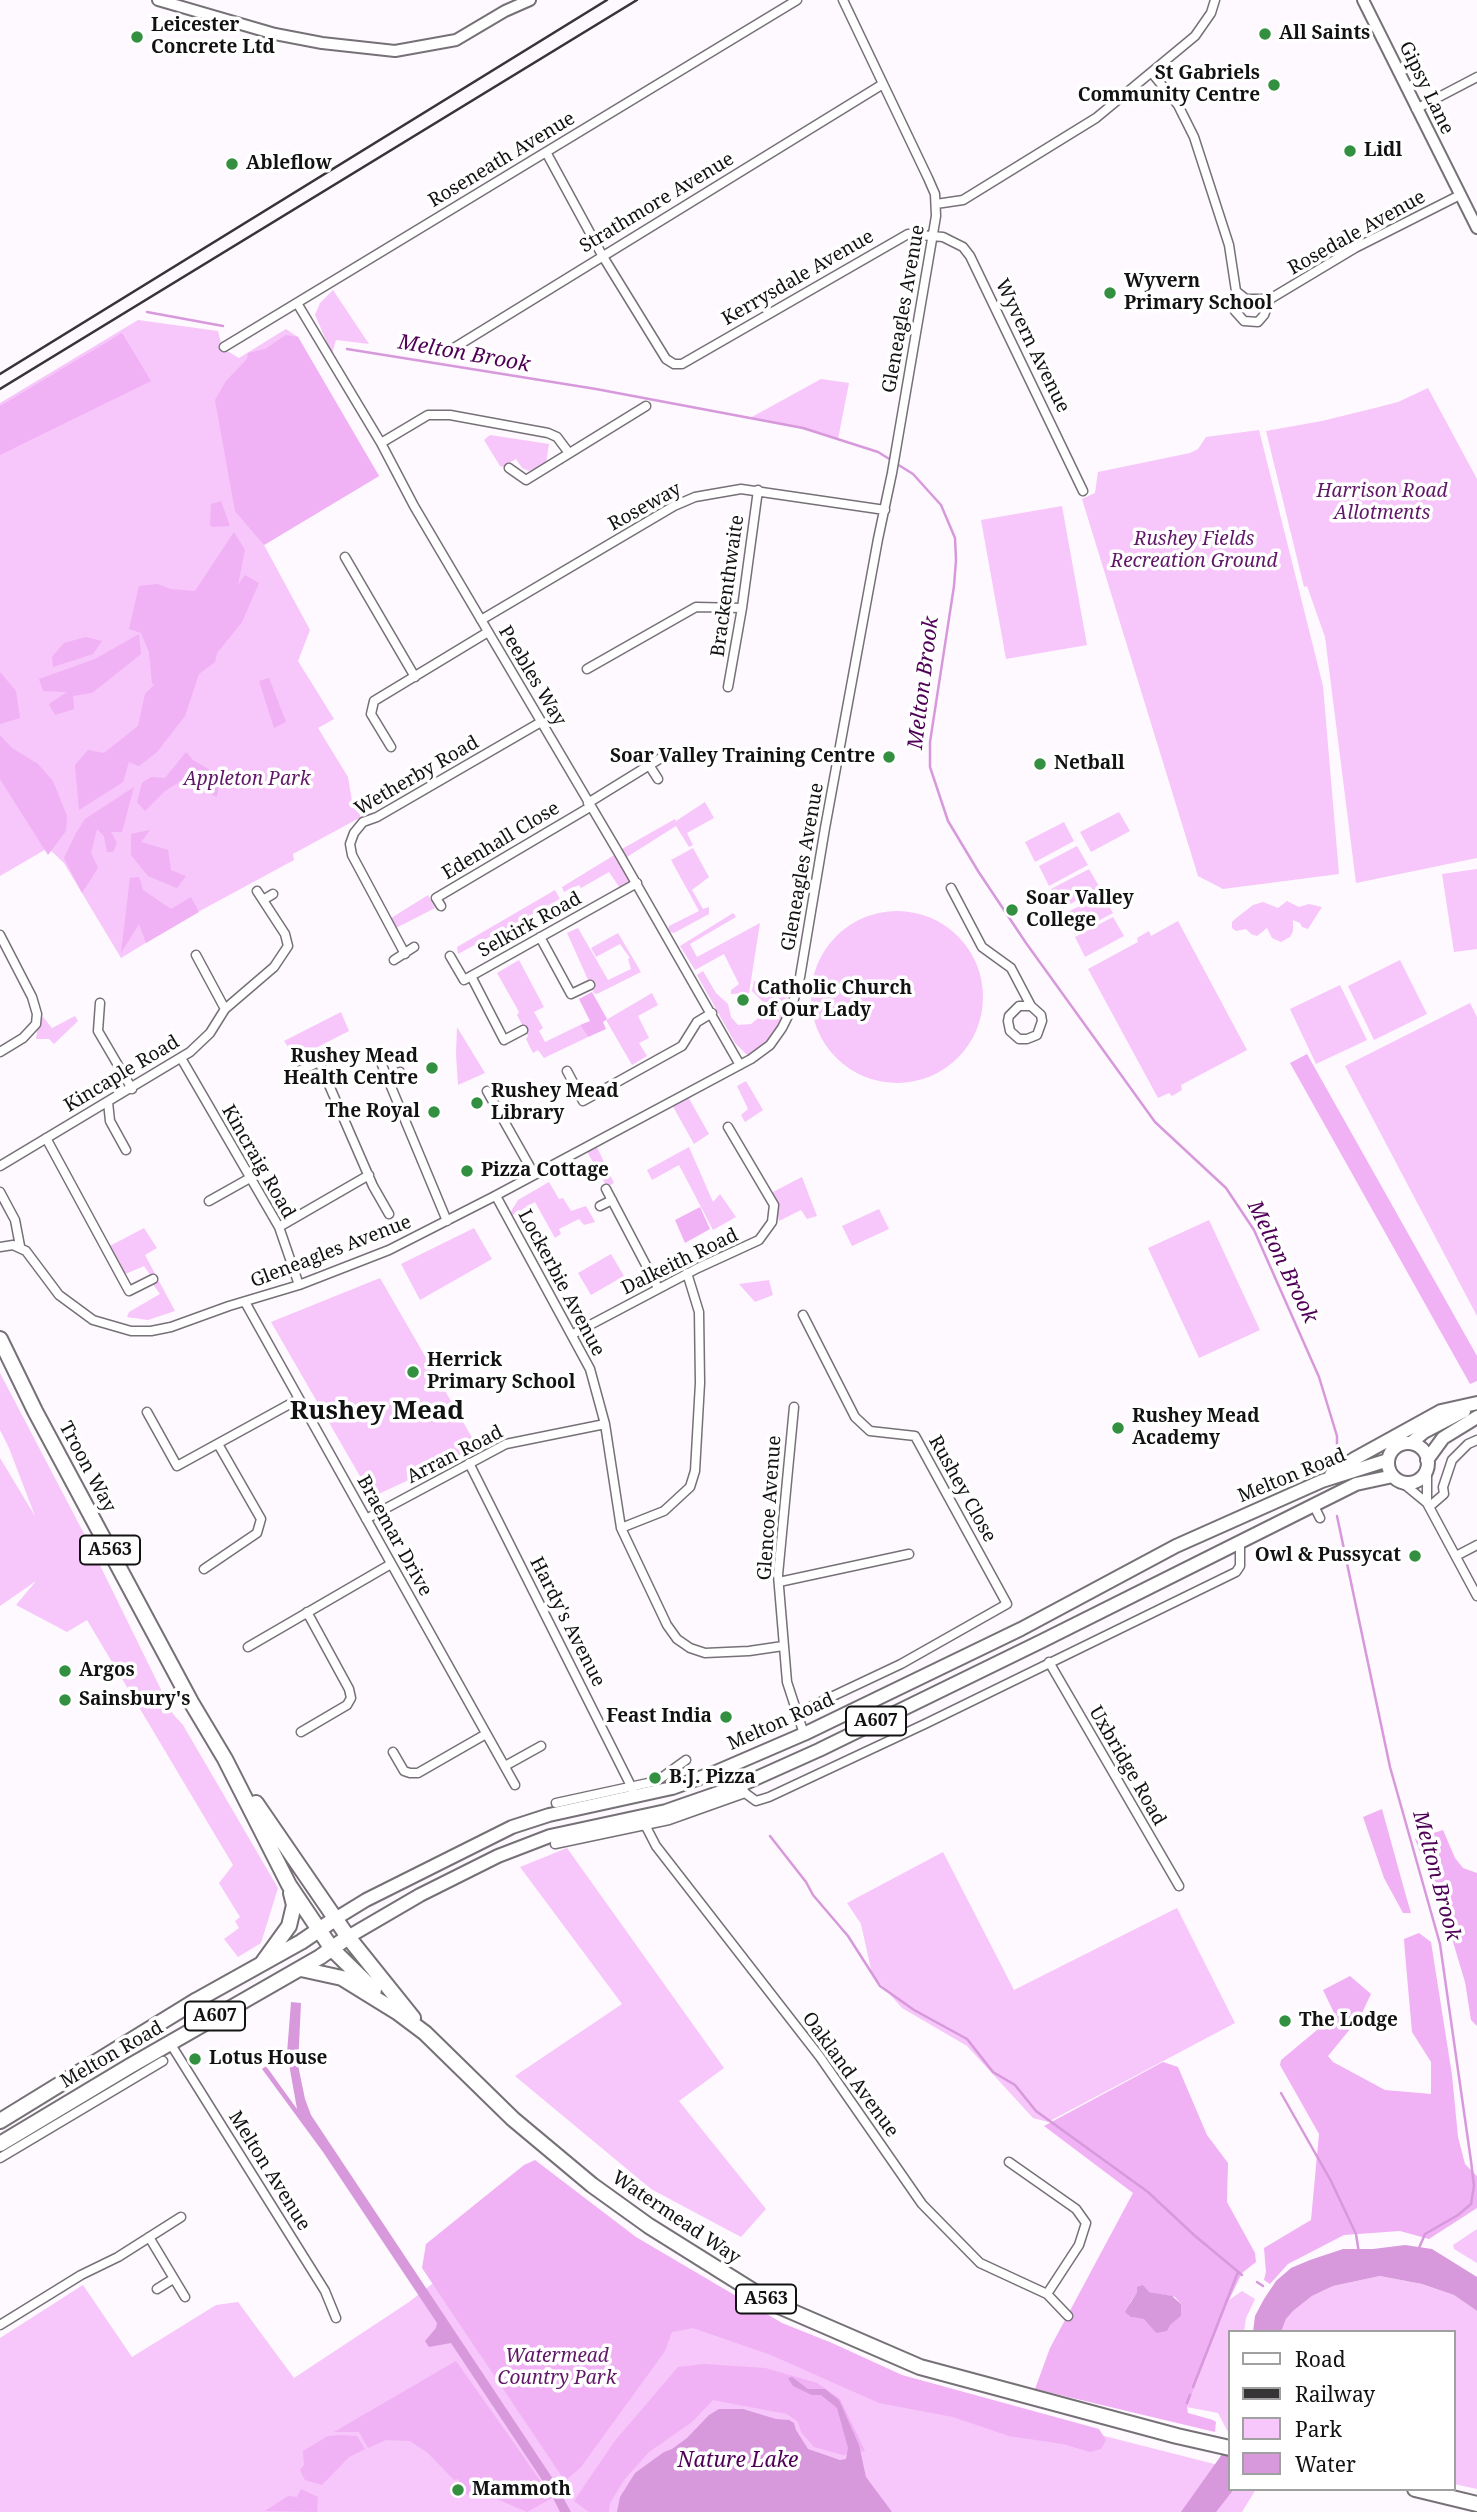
<!DOCTYPE html>
<html>
<head>
<meta charset="utf-8">
<style>
  body { margin:0 }
  #map { position:relative; width:1477px; height:2512px; overflow:hidden; background:#fef9fe; font-family:"Noto Serif",serif }
  canvas { display:block }
  .legend { position:absolute; left:1228px; top:2330px; width:228px; height:161px; box-sizing:border-box; background:#fff; border:2px solid #a1a0a1; margin:0; padding:9px 12px; list-style:none; font-size:21px; color:#131213 }
  .legend li { display:flex; align-items:center; gap:14px; height:35px }
  .legend b { width:35px; border:2px solid #a1a0a1 }
</style>
</head>
<body>
<div id="map">
<canvas width="1477" height="2512"></canvas>
<ul class="legend">
<li><b style="height:9px;background:#fff"></b>Road</li>
<li><b style="height:9px;background:#363436"></b>Railway</li>
<li><b style="height:19px;background:#f7c6fa"></b>Park</li>
<li><b style="height:19px;background:#d799dc"></b>Water</li>
</ul>
</div>
<script>
const ctx = document.querySelector('canvas').getContext('2d');
ctx.lineJoin = 'round';
function fillPath(path, color) { ctx.fillStyle = color; ctx.fill(path, 'evenodd'); }
const shape = rows => new Path2D(rows.map(r => 'M' + r).join(''));
function strokePath(path, color, width, dash) { ctx.strokeStyle = color; ctx.lineWidth = width; ctx.lineCap = dash ? 'butt' : 'round'; ctx.setLineDash(dash || []); ctx.stroke(path); }
function label(font, color, halo, rows, align = 'center') {
  ctx.font = font + ' "Noto Serif",serif'; ctx.lineWidth = 7; ctx.setLineDash([]); ctx.textBaseline = 'middle'; ctx.strokeStyle = halo; ctx.fillStyle = color; for (const [text, x, y, turn = 0] of rows) {
    ctx.save(); ctx.translate(x, y); ctx.rotate((+turn || 0) * Math.PI / 180); ctx.textAlign = isNaN(turn) ? turn : align; if (halo) ctx.strokeText(text, 0, 0); ctx.fillText(text, 0, 0); ctx.restore();
  }
}
const green = shape([
  [333,290,369,344,336,340,332,354,315,315,320,303],
  [138,320,218,331,221,343,227,351,239,358,286,329,298,337,379,476,264,545,310,630,298,661,334,719,318,728,348,777,352,801,361,817,293,854,294,860,185,919,121,958,64,863,48,848,0,876,0,403],
  [821,379,849,383,838,439,803,428,750,418],
  [1428,388,1477,479,1477,858,1356,883,1325,637,1307,586,1304,587,1266,431,1322,421,1379,407,1398,402],
  [1259,430,1323,686,1339,874,1223,889,1198,876,1082,499,1095,493,1098,472,1190,453,1198,449,1206,437],
  [490,435,549,444,546,464,529,471,522,468,516,459,503,467,500,466,484,440],
  [1062,506,1087,645,1006,659,981,520],
  [705,802,714,818,687,833,693,845,689,847,676,826,627,857,622,849,675,819,676,821],
  [1119,812,1130,831,1091,852,1080,832],
  [1064,822,1074,841,1035,862,1025,842],
  [1077,846,1088,865,1049,886,1039,866],
  [693,848,709,877,692,890,703,909,709,907,709,914,674,933,668,931,669,926,699,911,671,860],
  [616,854,632,881,620,888,609,872,581,888,579,885,564,892,562,887],
  [1089,869,1100,888,1061,909,1051,889],
  [1477,869,1477,949,1454,952,1442,874],
  [555,890,560,899,458,954,457,947],
  [1102,894,1113,913,1074,934,1064,914],
  [428,895,435,908,394,929,388,920],
  [1287,901,1299,907,1309,904,1322,907,1308,929,1302,927,1300,923,1293,920,1293,931,1290,937,1281,942,1272,938,1267,928,1257,936,1251,934,1246,929,1236,931,1232,928,1232,922,1235,919,1253,905,1263,902,1278,908],
  '811 997a86 86 0 1 1 172 0a86 86 0 1 1-172 0Z',
  [733,913,736,917,690,944,697,957,760,923,749,993,731,994,731,990,739,984,724,954,695,970,680,946],
  [1113,917,1124,936,1085,957,1075,937],
  [1178,921,1247,1050,1181,1085,1182,1090,1172,1096,1169,1093,1158,1098,1088,969,1138,942,1137,938,1149,931,1151,936],
  [578,928,608,980,631,969,628,959,630,958,620,944,596,957,591,948,618,933,641,972,597,994,594,993,567,933],
  [519,960,544,1007,534,1012,543,1028,539,1031,545,1042,580,1025,588,1037,544,1058,538,1050,533,1053,526,1039,528,1036,517,1015,519,1012,497,973],
  [1400,960,1427,1014,1374,1040,1348,986],
  [703,971,716,993,728,1004,731,1017,738,1025,751,1024,762,1015,764,1003,752,991,754,981,796,992,782,1028,751,1059,735,1043,697,975],
  [1340,985,1367,1040,1316,1064,1290,1009],
  [652,993,658,1005,638,1016,649,1038,639,1043,647,1056,632,1065,606,1020],
  [1470,1003,1477,1017,1477,1316,1345,1066],
  [341,1012,349,1031,296,1058,284,1041],
  [75,1016,78,1021,54,1044,49,1039,36,1039,39,1018,43,1017,52,1028],
  [457,1027,485,1073,458,1085,456,1054],
  [746,1081,763,1110,745,1122,741,1115,748,1109,737,1086],
  [687,1095,709,1134,694,1144,671,1103],
  [595,1143,614,1183,607,1187,585,1148],
  [689,1147,713,1202,720,1194,736,1217,713,1230,679,1165,652,1180,647,1170],
  [802,1177,817,1216,807,1219,801,1210,779,1221,776,1208,769,1194],
  [549,1182,559,1199,563,1198,571,1211,586,1206,595,1222,584,1225,579,1219,559,1229,561,1234,555,1238,535,1202,511,1216,510,1213,518,1200],
  [879,1209,889,1229,852,1246,842,1226],
  [1209,1220,1260,1330,1199,1358,1148,1248],
  [144,1228,157,1248,145,1255,175,1311,148,1320,127,1317,129,1312,160,1294,152,1283,153,1279,144,1266,121,1276,106,1248],
  [474,1228,492,1259,420,1300,401,1264],
  [611,1254,624,1276,591,1295,578,1273],
  [380,1278,478,1448,372,1497,271,1322],
  [769,1280,773,1295,755,1302,739,1284],
  [0,1373,91,1547,173,1714,183,1725,278,1888,261,1943,238,1957,224,1939,239,1928,235,1921,240,1917,219,1883,233,1865,87,1620,67,1632,16,1605,36,1581,0,1606,0,1458,35,1516,9,1448,0,1430],
  [567,1848,724,2068,679,2101,766,2209,741,2237,651,2189,515,2076,622,2004,520,1867],
  [943,1852,1014,1990,1177,1908,1235,2023,1048,2122,1033,2118,967,2046,902,2008,872,1974,861,1924,847,1903],
  [519,2216,631,2243,781,2332,900,2384,1230,2468,1230,2489,1256,2489,1242,2512,0,2512,0,2338,83,2285,132,2357,216,2305,238,2302,294,2378,409,2302],
  [1477,2229,1477,2263,1454,2249,1453,2245],
  [1380,2276,1422,2284,1454,2295,1477,2311,1477,2489,1454,2484,1454,2332,1281,2332,1286,2319,1293,2311,1312,2296,1333,2286],
  [1242,2291,1255,2299,1246,2318,1244,2332,1230,2332,1230,2427,1228,2432,1218,2413,1187,2407,1229,2300]
]);
const forest = shape([
  [122,333,151,381,0,455,0,406],
  [286,335,298,337,379,476,264,545,235,511,215,400,226,381,247,359,248,353,265,349],
  [221,501,230,526,212,527,210,524,211,504],
  [234,532,245,550,238,585,245,575,259,583,242,622,217,653,215,662,199,674,185,716,157,752,139,766,129,762,123,782,79,810,75,765,88,750,104,753,138,726,145,694,154,685,152,683,149,652,141,633,129,629,139,586,157,584,171,589,195,591],
  [139,634,141,654,92,693,73,696,74,709,55,715,49,704,67,692,43,691,39,679,95,659],
  [86,637,102,641,93,654,53,667,52,657,64,643],
  [0,672,16,691,20,718,0,724],
  [269,678,286,722,274,728,259,681],
  [0,735,12,748,38,764,53,781,67,816,66,831,48,855,0,779],
  [186,752,193,760,220,776,217,797,181,781,165,791,145,811,137,802,142,783,151,777,165,778],
  [134,787,122,832,111,832,117,843,113,852,107,852,104,836,97,829,91,853,98,868,82,893,64,858,76,833,85,819],
  [150,830,141,842,168,850,171,870,186,876,177,888,148,876,131,855,131,834],
  [139,877,143,890,171,909,191,897,199,912,146,943,139,924,121,953,130,878],
  [592,992,607,1019,603,1022,606,1029,588,1037,580,1025,590,1021,579,999],
  [1307,1054,1477,1356,1477,1381,1470,1384,1290,1063],
  [700,1207,710,1229,685,1243,675,1220],
  [1382,1809,1406,1896,1411,1913,1403,1913,1384,1878,1363,1817],
  [1443,1830,1455,1858,1463,1868,1477,1873,1477,2026,1471,2020,1465,1982,1447,1922,1415,1839],
  [1419,1933,1431,1942,1452,2075,1458,2137,1465,2164,1477,2176,1477,2208,1429,2239,1400,2231,1344,2235,1288,2264,1270,2284,1264,2280,1266,2272,1264,2248,1311,2220,1319,2134,1280,2065,1281,2060,1335,2015,1323,1990,1350,1976,1371,1994,1360,2017,1328,2056,1333,2062,1385,2090,1431,2094,1431,2062,1412,2032,1405,1953,1404,1939],
  [1163,2062,1178,2067,1207,2135,1228,2163,1227,2202,1255,2253,1256,2262,1242,2273,1229,2300,1187,2407,1188,2413,1213,2420,1216,2422,1215,2432,1035,2389,1050,2348,1133,2193,1044,2126],
  [1137,2292,1149,2292,1175,2297,1181,2304,1181,2316,1156,2333,1144,2318,1135,2318,1130,2303],
  [535,2160,636,2237,782,2323,832,2343,902,2375,1099,2429,1106,2440,1101,2449,1090,2452,1063,2444,1009,2436,953,2417,879,2403,771,2355,693,2328,672,2332,665,2351,581,2467,565,2481,422,2268,426,2244,524,2165],
  [456,2361,521,2453,552,2498,527,2512,490,2496,477,2498,470,2496,465,2493,458,2479,454,2480,428,2453,410,2441,386,2440,368,2448,359,2432,334,2432],
  [704,2364,765,2368,817,2383,840,2399,865,2451,843,2455,814,2447,801,2432,798,2422,787,2414,713,2400,692,2422,649,2452,624,2480,610,2503,609,2512,589,2512,574,2501,614,2442,678,2367],
  [342,2435,357,2436,365,2449,349,2457,322,2485,305,2480,300,2470,304,2465,303,2451,328,2436],
  [301,2489,318,2497,317,2512,265,2511,288,2496,297,2497]
]);
const water = shape([
  [291,2002,301,2003,298,2065,305,2099,311,2115,553,2479,571,2512,560,2512,550,2492,451,2343,429,2347,425,2341,436,2328,437,2323,323,2152,262,2069,266,2066,297,2109,287,2053],
  [1405,2245,1432,2249,1477,2277,1477,2311,1454,2295,1422,2284,1380,2276,1333,2286,1312,2296,1293,2311,1286,2319,1281,2332,1253,2332,1255,2316,1264,2299,1276,2281,1291,2268,1310,2260,1343,2249,1373,2249],
  [1143,2285,1149,2292,1172,2296,1181,2304,1181,2316,1170,2325,1167,2331,1156,2333,1144,2319,1131,2317,1125,2312,1137,2292,1137,2287],
  [792,2377,808,2389,825,2389,839,2400,859,2445,866,2477,892,2512,617,2512,620,2497,635,2473,664,2452,672,2449,687,2438,709,2415,719,2409,743,2409,776,2419,789,2420,794,2423,796,2430,808,2449,840,2460,846,2459,848,2448,837,2408,821,2395,812,2395,793,2386,788,2378],
  [1230,2443,1230,2489,1234,2489,1216,2512,1181,2512]
]);
const stream = shape([
  [147,312,223,326],
  [347,349,596,389,803,428,878,452,891,460],
  [897,464,913,474,941,505,955,538,956,560,954,586,930,742,930,767,948,821,978,871,1026,943,1155,1122,1226,1188,1254,1230,1319,1377,1337,1436,1337,1454],
  [1337,1516,1390,1767,1440,1944,1471,2161,1474,2186,1471,2204,1458,2215,1425,2234,1419,2248],
  [770,1836,806,1882,813,1895,848,1936,880,1986,914,2010,967,2039,993,2072,1015,2085,1036,2111,1148,2192,1194,2235,1242,2275],
  [1281,2093,1331,2181,1356,2234,1359,2253],
  [1257,2282,1263,2286],
  [1193,2387,1238,2272],
  [1187,2403,1190,2395]
]);
const street = shape([
  [1152,73,1178,105,1194,137,1229,245,1236,291,1246,299,1270,299,1355,248,1460,195],
  [1416,109,1477,77],
  [546,152,602,255,666,359,674,364,682,364,908,234,943,237,963,247,970,256,1083,491],
  [936,204,963,200,1096,118,1195,36,1211,13,1215,0],
  [1236,291,1235,311,1244,321,1258,322,1264,315,1270,299],
  [297,303,381,443,414,506,621,857,740,1065],
  [224,347,797,0],
  [449,351,883,84],
  [381,443,428,415,450,415,548,433,557,437,569,453],
  [509,468,526,480,646,406],
  [345,557,415,677],
  [481,620,674,506,695,497,741,489,885,510],
  [587,669,696,607,742,608],
  [728,687,742,608,758,490],
  [391,747,371,714,374,701,488,632],
  [649,765,658,779],
  [588,803,669,753],
  [951,888,982,947,1011,968,1031,1006,1041,1015,1042,1021,1037,1035,1027,1039,1019,1039,1010,1031,1008,1021,1009,1016,1019,1006,1031,1006],
  [263,900,273,894],
  [441,906,436,898,590,807],
  [0,935,32,997,37,1014,36,1024,23,1038,0,1052],
  [540,937,571,994,590,985],
  [405,954,352,855,350,844,354,833,363,822,377,817,541,722],
  [196,955,225,1009],
  [450,956,464,980,637,883],
  [394,960,414,947],
  [471,976,504,1040,523,1030],
  [100,1003,98,1031,132,1089],
  [181,1058,279,1227,299,1285],
  [382,1065,447,1221],
  [301,1070,319,1062,373,1186,389,1214],
  [567,1071,583,1101,682,1046,697,1022,712,1013],
  [387,1078,400,1072],
  [487,1091,534,1174],
  [108,1102,110,1121,126,1150],
  [46,1138,129,1291,153,1279],
  [0,1166,190,1052,210,1033,225,1009,274,967,288,946,285,934,257,891],
  [606,1189,658,1288],
  [0,1192,15,1220,20,1246],
  [496,1196,590,1369,605,1424,621,1528,667,1625,677,1639,690,1648,705,1653,749,1651,783,1646],
  [209,1201,250,1178],
  [600,1206,612,1200],
  [279,1227,369,1175],
  [0,1247,13,1245,26,1251,59,1295,93,1320,131,1331,151,1331,171,1327,229,1306,299,1285,389,1250,493,1197,751,1059,770,1045,782,1028,791,1010,800,977,825,828,878,539,892,473,936,216,935,194,928,178,843,0],
  [245,1302,515,1785],
  [573,1334,698,1268,759,1240,772,1222,774,1205,728,1127],
  [794,1407,778,1575,787,1682,804,1734],
  [147,1412,177,1466,299,1399],
  [469,1463,629,1782,635,1796],
  [1399,1480,1427,1503,1477,1596],
  [1427,1503,1427,1466],
  [1314,1506,1320,1518],
  [1429,1507,1444,1494,1443,1487,1452,1460,1468,1444,1477,1440],
  [366,1519,506,1444,605,1424],
  [621,1528,664,1511,690,1487,695,1471,700,1383,699,1312,687,1273],
  [1456,1556,1477,1545],
  [204,1569,257,1533,261,1519,218,1444],
  [779,1582,909,1554],
  [248,1647,391,1564],
  [1049,1662,1179,1886],
  [795,1714,901,1664,1007,1604,915,1436,870,1431,855,1417,803,1315],
  [301,1732,347,1705,351,1698,349,1689,307,1612],
  [393,1752,404,1771,410,1773,418,1773,486,1734],
  [505,1766,541,1746],
  [741,1785,745,1793,756,1801,769,1797,927,1723,1236,1572,1240,1566,1240,1543],
  [556,1803,657,1781,686,1760],
  [640,1815,656,1846,820,2057,922,2204,980,2263,1047,2294,1068,2316],
  [555,1844,669,1820,745,1793],
  [170,2043,325,2291,336,2318],
  [0,2158,163,2061],
  [1009,2162,1076,2209,1086,2223,1079,2245,1047,2294],
  [149,2237,185,2297],
  [157,2289,173,2279],
  [0,2325,81,2275,118,2257,181,2217]
]);
const secondary = shape([
  [158,0,275,34,322,43,395,51,456,40,505,11,530,0],
  [1363,0,1477,228]
]);
const primary = shape([
  [1411,1443,1424,1432,1464,1411],
  '1388 1463a20 20 0 1 1 40 0a20 20 0 1 1-40 0Z',
  [1427,1460,1443,1438,1477,1417],
  [1331,1475,1354,1459,1441,1411,1477,1403],
  [335,1919,366,1900,512,1827,549,1815,672,1788,716,1772,804,1734,1021,1629,1176,1546,1322,1481,1388,1460],
  [348,1937,420,1895,498,1856,550,1836,666,1811,741,1785,819,1750,1040,1642,1356,1484,1393,1476]
]);
const highway = shape([
  [0,1339,35,1411,191,1702,225,1759,289,1885,332,1949,374,1990],
  [256,1803,348,1937,413,2018],
  [263,1962,289,1926,294,1905,291,1893],
  [301,1969,342,1978,397,2012,425,2033,513,2119,592,2185,649,2226,772,2303,920,2367,1177,2436,1230,2448],
  [0,2121,197,2000,301,1942,335,1919],
  [0,2144,130,2066,320,1957,348,1937],
  [1415,2489,1477,2504]
]);
const rail = shape([
  [0,374,607,0],
  [0,389,637,0]
]);
const markers = [
  [1265,34,7,"#349041"],
  [137,37,7,"#349041"],
  [1274,85,7,"#349041"],
  [1350,151,7,"#349041"],
  [232,164,7,"#349041"],
  [1110,293,7,"#349041"],
  [889,757,7,"#349041"],
  [1040,764,7,"#349041"],
  [1012,910,7,"#349041"],
  [743,1000,7,"#349041"],
  [432,1068,7,"#349041"],
  [477,1103,7,"#349041"],
  [434,1112,7,"#349041"],
  [467,1171,7,"#349041"],
  [413,1372,7,"#349041"],
  [1118,1428,7,"#349041"],
  [1415,1556,7,"#349041"],
  [65,1671,7,"#349041"],
  [65,1700,7,"#349041"],
  [726,1717,7,"#349041"],
  [655,1778,7,"#349041"],
  [1285,2021,7,"#349041"],
  [195,2059,7,"#349041"],
  [458,2490,7,"#349041"]
];
const shields = [
  [110,1550,60],
  [876,1721,60],
  [215,2016,60],
  [766,2299,60]
];
const shieldNames = [
  ["A563",110,1550],
  ["A607",876,1721],
  ["A607",215,2016],
  ["A563",766,2299]
];
const poiNames = [
  ["Leicester",151,26],
  ["Concrete Ltd",151,48],
  ["All Saints",1279,34],
  ["St Gabriels",1260,74,"right"],
  ["Community Centre",1260,96,"right"],
  ["Lidl",1364,151],
  ["Ableflow",246,164],
  ["Wyvern",1124,282],
  ["Primary School",1124,304],
  ["Soar Valley Training Centre",875,757,"right"],
  ["Netball",1054,764],
  ["Soar Valley",1026,899],
  ["College",1026,921],
  ["Catholic Church",757,989],
  ["of Our Lady",757,1011],
  ["Rushey Mead",418,1057,"right"],
  ["Health Centre",418,1079,"right"],
  ["Rushey Mead",491,1092],
  ["Library",491,1114],
  ["The Royal",420,1112,"right"],
  ["Pizza Cottage",481,1171],
  ["Herrick",427,1361],
  ["Primary School",427,1383],
  ["Rushey Mead",1132,1417],
  ["Academy",1132,1439],
  ["Owl & Pussycat",1401,1556,"right"],
  ["Argos",79,1671],
  ["Sainsbury's",79,1700],
  ["Feast India",712,1717,"right"],
  ["B.J. Pizza",669,1778],
  ["The Lodge",1299,2021],
  ["Lotus House",209,2059],
  ["Mammoth",472,2490]
];
const streetNames = [
  ["Gipsy Lane",1426,88,64],
  ["Roseneath Avenue",502,160,-31],
  ["Strathmore Avenue",657,203,-31],
  ["Rosedale Avenue",1357,233,-29],
  ["Kerrysdale Avenue",798,278,-30],
  ["Gleneagles Avenue",904,309,-80],
  ["Wyvern Avenue",1032,346,64],
  ["Roseway",645,507,-29],
  ["Brackenthwaite",728,586,-82],
  ["Peebles Way",532,676,59],
  ["Wetherby Road",417,776,-30],
  ["Edenhall Close",501,841,-31],
  ["Gleneagles Avenue",803,867,-80],
  ["Selkirk Road",530,925,-29],
  ["Kincaple Road",122,1074,-31],
  ["Kincraig Road",258,1162,60],
  ["Gleneagles Avenue",331,1252,-21],
  ["Dalkeith Road",680,1262,-26],
  ["Lockerbie Avenue",561,1283,62],
  ["Arran Road",455,1455,-27],
  ["Troon Way",87,1467,62],
  ["Melton Road",1292,1476,-22],
  ["Rushey Close",962,1489,61],
  ["Glencoe Avenue",770,1508,-86],
  ["Braemar Drive",394,1536,61],
  ["Hardy's Avenue",567,1622,63],
  ["Melton Road",781,1722,-24],
  ["Uxbridge Road",1127,1766,60],
  ["Melton Road",112,2055,-30],
  ["Oakland Avenue",850,2075,54],
  ["Melton Avenue",269,2171,58],
  ["Watermead Way",676,2218,34]
];
const parkNames = [
  ["Harrison Road",1382,492],
  ["Allotments",1382,514],
  ["Rushey Fields",1194,540],
  ["Recreation Ground",1194,562],
  ["Appleton Park",247,780],
  ["Watermead",557,2357],
  ["Country Park",557,2379]
];
const waterNames = [
  ["Melton Brook",464,354,10],
  ["Melton Brook",924,683,-83],
  ["Melton Brook",1282,1262,64],
  ["Melton Brook",1436,1876,75],
  ["Nature Lake",738,2461]
];
const districtNames = [
  ["Rushey Mead",377,1412]
];
fillPath(green, '#f7c6fa');
fillPath(forest, '#f0b1f5');
fillPath(water, '#d799dc');
strokePath(stream, '#d799dc', 2.5);
strokePath(street, '#757176', 11);
strokePath(secondary, '#757176', 14);
strokePath(primary, '#757176', 16);
strokePath(highway, '#757176', 18);
strokePath(street, '#fff', 8);
strokePath(secondary, '#fff', 10);
strokePath(primary, '#fff', 12);
strokePath(highway, '#fff', 14);
strokePath(rail, '#363436', 2.5);
for (const [x, y, r, color] of markers) { const dot = new Path2D(); dot.arc(x, y, r, 0, 2 * Math.PI); ctx.fillStyle = color; ctx.fill(dot); strokePath(dot, '#fff', 2.5); }
for (const [x, y, w] of shields) { const box = new Path2D(); box.roundRect(x - w / 2, y - 14.5, w, 29, 5); ctx.fillStyle = '#fff'; ctx.fill(box); strokePath(box, '#131213', 2); }
label('bold 18px', '#131213', null, shieldNames);
label('bold 19px', '#131213', '#fff', poiNames, 'left');
label('19px', '#131213', '#fff', streetNames);
label('italic 19px', '#611768', '#fff', parkNames);
label('italic 21px', '#4f0057', '#fff', waterNames);
label('bold 26px', '#131213', '#fff', districtNames);
</script>
</body>
</html>
